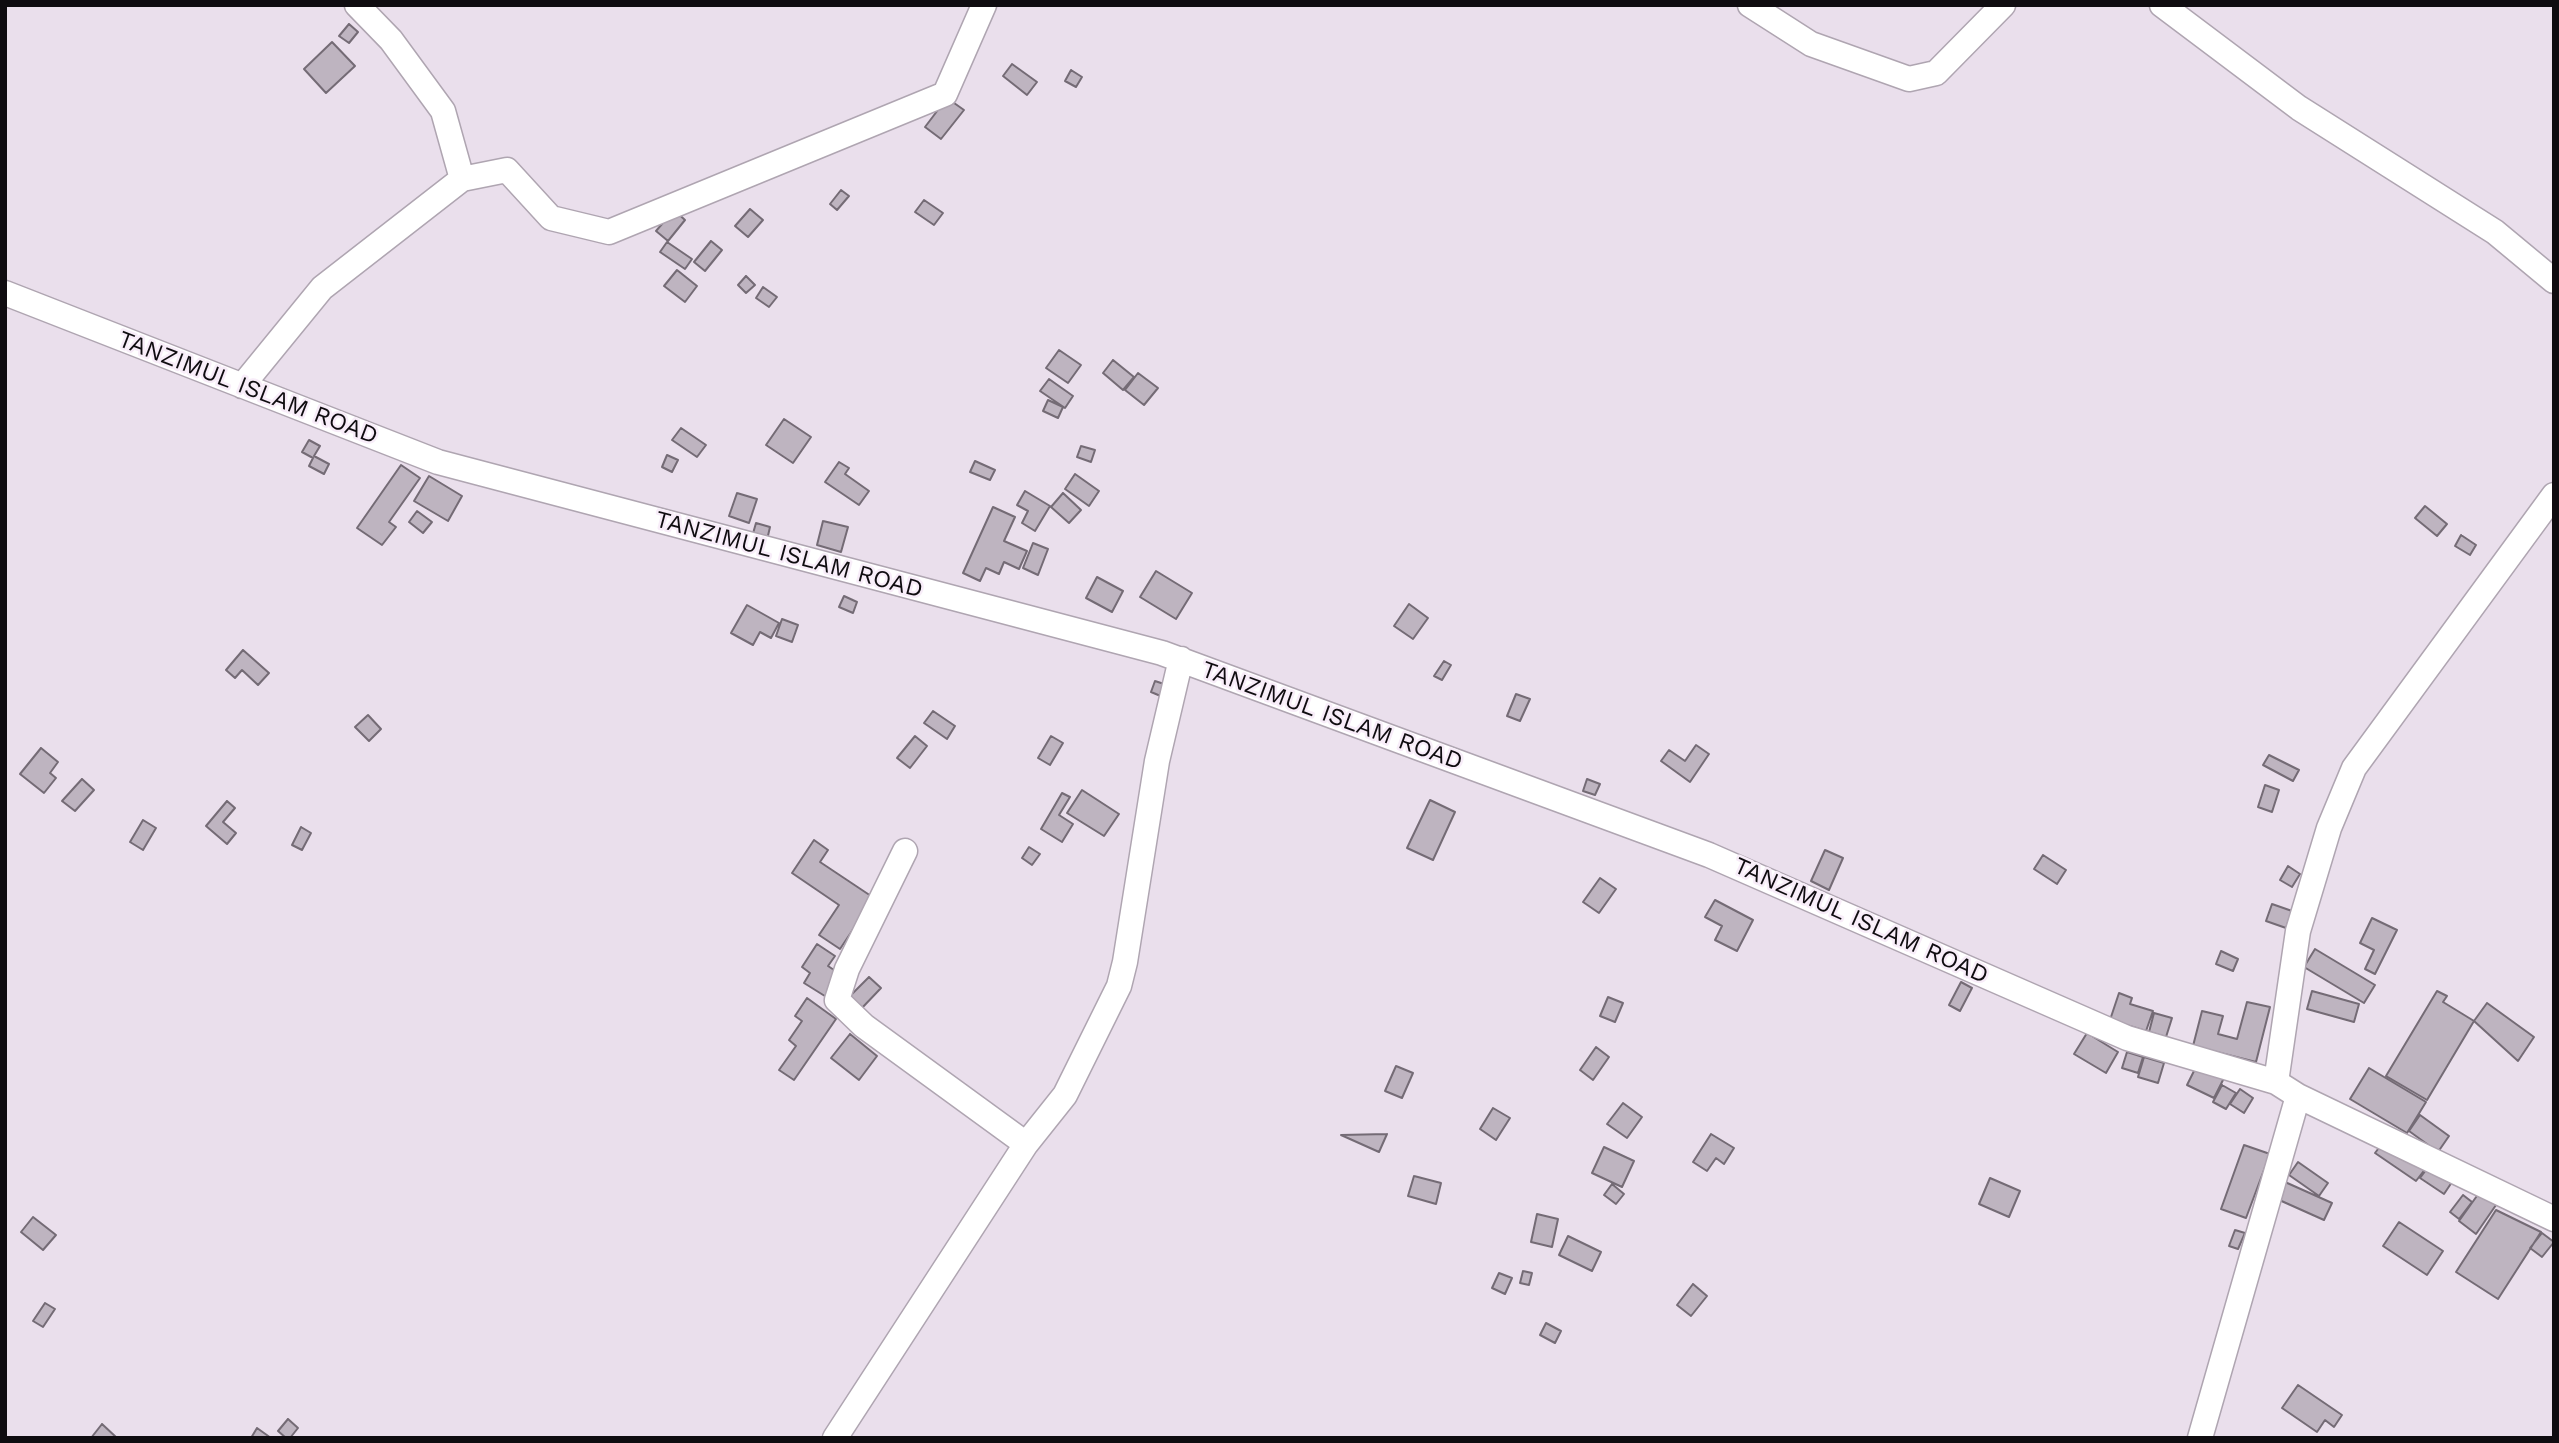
<!DOCTYPE html>
<html>
<head>
<meta charset="utf-8">
<style>
  body { margin:0 }
  #map { position:relative; width:2559px; height:1443px; overflow:hidden; background:#eadfec; font-family:"Work Sans",sans-serif }
  canvas { display:block }
  .frame { position:absolute; inset:0; border:7px solid #0f0c10; pointer-events:none }
</style>
</head>
<body>
<div id="map">
<canvas width="2559" height="1443"></canvas>
<div class="frame"></div>
</div>
<script>
const ctx = document.querySelector('canvas').getContext('2d');
ctx.lineJoin = 'round';
function fillPath(path, color) { ctx.fillStyle = color; ctx.fill(path, 'evenodd'); }
const shape = rows => new Path2D(rows.map(r => 'M' + r).join(''));
function strokePath(path, color, width, dash) { ctx.strokeStyle = color; ctx.lineWidth = width; ctx.lineCap = dash ? 'butt' : 'round'; ctx.setLineDash(dash || []); ctx.stroke(path); }
function label(font, color, halo, rows, align = 'center') {
  ctx.font = font + ' "Work Sans",sans-serif'; ctx.lineWidth = 5; ctx.setLineDash([]); ctx.textBaseline = 'middle'; ctx.strokeStyle = halo; ctx.fillStyle = color; for (const [text, x, y, turn = 0] of rows) {
    ctx.save(); ctx.translate(x, y); ctx.rotate((+turn || 0) * Math.PI / 180); ctx.textAlign = isNaN(turn) ? turn : align; if (halo) ctx.strokeText(text, 0, 0); ctx.fillText(text, 0, 0); ctx.restore();
  }
}
const building = shape([
  [349,24,358,32,349,43,339,36,349,24],
  [332,42,355,66,326,93,304,69,332,42],
  [1012,64,1037,82,1027,95,1003,76,1012,64],
  [1071,70,1082,77,1076,87,1065,81,1071,70],
  [947,98,964,110,941,139,925,127,947,98],
  [841,190,849,196,837,210,830,204,841,190],
  [924,200,943,213,934,225,915,212,924,200],
  [750,209,763,220,748,237,735,226,750,209],
  [674,210,685,220,668,241,656,231,674,210],
  [711,241,722,250,705,271,694,262,711,241],
  [667,242,692,259,685,269,660,252,667,242],
  [677,270,697,286,685,302,664,286,677,270],
  [746,276,755,285,746,293,738,285,746,276],
  [763,287,777,297,769,307,756,298,763,287],
  [1059,350,1081,365,1068,383,1046,368,1059,350],
  [1113,360,1134,377,1123,390,1103,373,1113,360],
  [1138,373,1158,388,1144,405,1125,390,1138,373],
  [1049,379,1073,396,1065,408,1040,391,1049,379],
  [1048,400,1063,407,1058,418,1043,411,1048,400],
  [784,419,811,437,793,463,766,445,784,419],
  [681,428,706,445,697,457,672,440,681,428],
  [309,440,320,446,314,456,329,464,324,474,309,466,313,458,302,452,309,440],
  [1081,446,1095,450,1091,462,1077,457,1081,446],
  [667,455,678,460,672,472,662,467,667,455],
  [975,461,995,470,990,480,970,472,975,461],
  [839,462,849,468,845,474,869,491,859,505,825,482,839,462],
  [401,465,420,478,389,522,396,527,382,545,357,528,401,465],
  [1075,474,1099,491,1089,506,1065,489,1075,474],
  [429,476,462,496,448,521,414,501,429,476],
  [1025,491,1050,506,1035,531,1022,523,1028,511,1017,505,1025,491],
  [737,493,757,499,749,523,729,516,737,493],
  [1063,493,1081,510,1069,523,1051,507,1063,493],
  [2425,506,2447,524,2437,536,2415,518,2425,506],
  [993,507,1015,517,1004,541,1027,551,1019,569,1004,562,999,574,986,568,980,581,963,573,993,507],
  [417,511,432,522,423,533,409,522,417,511],
  [823,521,848,527,841,552,817,545,823,521],
  [756,523,770,527,767,540,752,537,756,523],
  [2461,535,2476,545,2470,555,2455,546,2461,535],
  [1033,543,1048,549,1038,575,1023,568,1033,543],
  [1156,571,1192,593,1176,619,1140,597,1156,571],
  [1097,577,1123,591,1112,612,1086,598,1097,577],
  [844,596,857,602,853,613,839,607,844,596],
  [1409,604,1428,618,1413,639,1394,626,1409,604],
  [747,605,779,623,771,638,760,632,753,645,731,633,747,605],
  [782,619,798,625,792,642,776,636,782,619],
  [243,650,269,673,258,685,242,670,235,678,226,670,243,650],
  [1444,661,1451,665,1442,680,1434,676,1444,661],
  [1155,681,1167,685,1163,697,1151,692,1155,681],
  [1516,694,1530,699,1520,721,1507,716,1516,694],
  [933,711,955,726,947,739,924,723,933,711],
  [368,715,381,729,369,741,355,727,368,715],
  [915,736,927,746,910,768,897,758,915,736],
  [1051,736,1063,743,1050,765,1038,758,1051,736],
  [1696,745,1709,754,1690,782,1661,761,1669,750,1685,761,1696,745],
  [41,748,58,762,50,773,56,778,44,793,20,774,41,748],
  [2269,755,2299,770,2293,781,2263,765,2269,755],
  [82,779,94,790,75,811,62,801,82,779],
  [1587,779,1600,784,1595,795,1583,791,1587,779],
  [2265,785,2279,790,2272,812,2258,807,2265,785],
  [1082,790,1119,814,1104,836,1067,813,1082,790],
  [1062,793,1070,797,1059,815,1073,824,1062,842,1041,829,1062,793],
  [1430,800,1455,812,1433,860,1407,848,1430,800],
  [227,801,235,808,223,822,236,833,227,844,206,826,227,801],
  [143,820,156,828,143,850,130,842,143,820],
  [301,827,311,833,302,850,292,845,301,827],
  [814,840,828,850,820,862,874,898,840,949,819,935,839,905,792,873,814,840],
  [1029,847,1040,854,1032,865,1022,858,1029,847],
  [1825,850,1843,858,1829,890,1811,881,1825,850],
  [2043,855,2066,870,2057,884,2034,869,2043,855],
  [2288,866,2300,874,2292,887,2280,880,2288,866],
  [1600,878,1616,889,1599,913,1583,902,1600,878],
  [1715,900,1753,920,1737,951,1715,940,1722,926,1705,917,1715,900],
  [2272,904,2292,911,2286,928,2266,921,2272,904],
  [2372,918,2397,930,2375,974,2365,969,2374,950,2360,943,2372,918],
  [817,944,835,956,828,966,843,976,828,998,804,983,810,973,802,967,817,944],
  [2315,949,2375,985,2364,1003,2304,967,2315,949],
  [2221,951,2238,959,2233,971,2216,964,2221,951],
  [869,977,881,988,861,1009,849,997,869,977],
  [1961,982,1972,988,1960,1011,1949,1005,1961,982],
  [2312,991,2359,1004,2354,1022,2307,1009,2312,991],
  [2437,991,2447,996,2443,1002,2474,1021,2427,1100,2386,1076,2437,991],
  [2119,993,2132,998,2130,1004,2153,1011,2146,1031,2110,1020,2119,993],
  [1608,997,1623,1003,1615,1022,1600,1016,1608,997],
  [807,998,836,1019,794,1080,779,1070,796,1046,789,1040,802,1021,795,1016,807,998],
  [2247,1002,2270,1007,2256,1062,2193,1046,2202,1011,2223,1016,2218,1034,2237,1039,2247,1002],
  [2487,1003,2534,1037,2518,1061,2474,1021,2487,1003],
  [2154,1013,2172,1018,2166,1037,2149,1032,2154,1013],
  [2087,1033,2118,1052,2106,1073,2074,1054,2087,1033],
  [850,1034,877,1056,859,1080,831,1058,850,1034],
  [1596,1047,1609,1057,1593,1080,1580,1070,1596,1047],
  [2127,1052,2143,1057,2138,1073,2122,1068,2127,1052],
  [2144,1057,2164,1063,2158,1083,2138,1077,2144,1057],
  [2197,1065,2224,1078,2214,1098,2187,1085,2197,1065],
  [1396,1066,1413,1073,1402,1098,1385,1091,1396,1066],
  [2369,1068,2426,1102,2407,1133,2350,1099,2369,1068],
  [2222,1085,2236,1093,2226,1109,2213,1102,2222,1085],
  [2240,1089,2253,1098,2244,1113,2230,1104,2240,1089],
  [1623,1103,1642,1117,1627,1138,1607,1124,1623,1103],
  [1493,1108,1510,1118,1496,1140,1480,1129,1493,1108],
  [2420,1115,2449,1136,2438,1152,2409,1131,2420,1115],
  [1387,1134,1379,1152,1341,1135,1387,1134],
  [1711,1134,1734,1148,1724,1164,1716,1158,1707,1171,1693,1162,1711,1134],
  [2385,1140,2426,1168,2416,1181,2375,1153,2385,1140],
  [2244,1145,2270,1154,2246,1218,2221,1209,2244,1145],
  [1604,1147,1634,1161,1622,1187,1592,1173,1604,1147],
  [2298,1162,2328,1183,2319,1196,2289,1175,2298,1162],
  [2429,1166,2452,1182,2444,1194,2420,1178,2429,1166],
  [1414,1176,1441,1183,1436,1204,1408,1196,1414,1176],
  [1990,1178,2020,1191,2009,1217,1979,1204,1990,1178],
  [2285,1182,2332,1203,2324,1220,2277,1199,2285,1182],
  [1612,1184,1624,1194,1616,1204,1604,1195,1612,1184],
  [2479,1193,2496,1205,2476,1234,2459,1221,2479,1193],
  [2463,1195,2472,1202,2459,1219,2450,1212,2463,1195],
  [2496,1210,2541,1232,2498,1299,2456,1272,2496,1210],
  [1537,1214,1558,1219,1552,1247,1531,1242,1537,1214],
  [33,1217,56,1235,43,1250,21,1232,33,1217],
  [2399,1222,2443,1251,2427,1275,2383,1246,2399,1222],
  [2235,1230,2245,1233,2238,1249,2229,1246,2235,1230],
  [2542,1233,2554,1242,2542,1257,2530,1248,2542,1233],
  [1568,1236,1601,1252,1592,1271,1559,1255,1568,1236],
  [1523,1271,1532,1273,1529,1285,1520,1283,1523,1271],
  [1499,1273,1512,1278,1505,1294,1492,1288,1499,1273],
  [1693,1284,1707,1296,1691,1316,1677,1305,1693,1284],
  [45,1303,55,1309,43,1327,33,1321,45,1303],
  [1546,1323,1561,1331,1555,1343,1540,1335,1546,1323],
  [2298,1385,2342,1415,2334,1427,2325,1420,2317,1432,2282,1408,2298,1385],
  [288,1419,298,1428,290,1438,286,1438,278,1431,288,1419],
  [102,1424,117,1438,91,1438,102,1424],
  [257,1428,271,1438,251,1438,257,1428]
]);
const minor = shape([
  [357,5,391,40,443,111,462,179],
  [1750,5,1811,44,1909,79,1936,73,2003,5],
  [2162,5,2299,108,2495,232,2554,281],
  [5,293,438,462,1162,653,1709,855,2127,1038,2276,1082,2298,1096,2200,1438],
  [242,386,322,288,462,179,507,170,551,218,609,232,945,94,984,5],
  [905,851,847,969,837,1000,864,1026,1026,1144],
  [2276,1082,2298,931,2329,828,2354,768,2554,495],
  [2298,1096,2554,1219],
  [835,1438,1026,1144,1065,1095,1119,986,1125,962,1157,761,1181,659]
]);
const streetNames = [
  ["TANZIMUL ISLAM ROAD",248,388,21],
  ["TANZIMUL ISLAM ROAD",789,555,15],
  ["TANZIMUL ISLAM ROAD",1332,716,20],
  ["TANZIMUL ISLAM ROAD",1861,921,24]
];
fillPath(building, '#beb4c0');
strokePath(building, '#746b75', 2);
strokePath(minor, '#afa5b1', 27);
strokePath(minor, '#fff', 24);
label('24px', '#0f0c10', '#f8edf9', streetNames);
</script>
</body>
</html>
